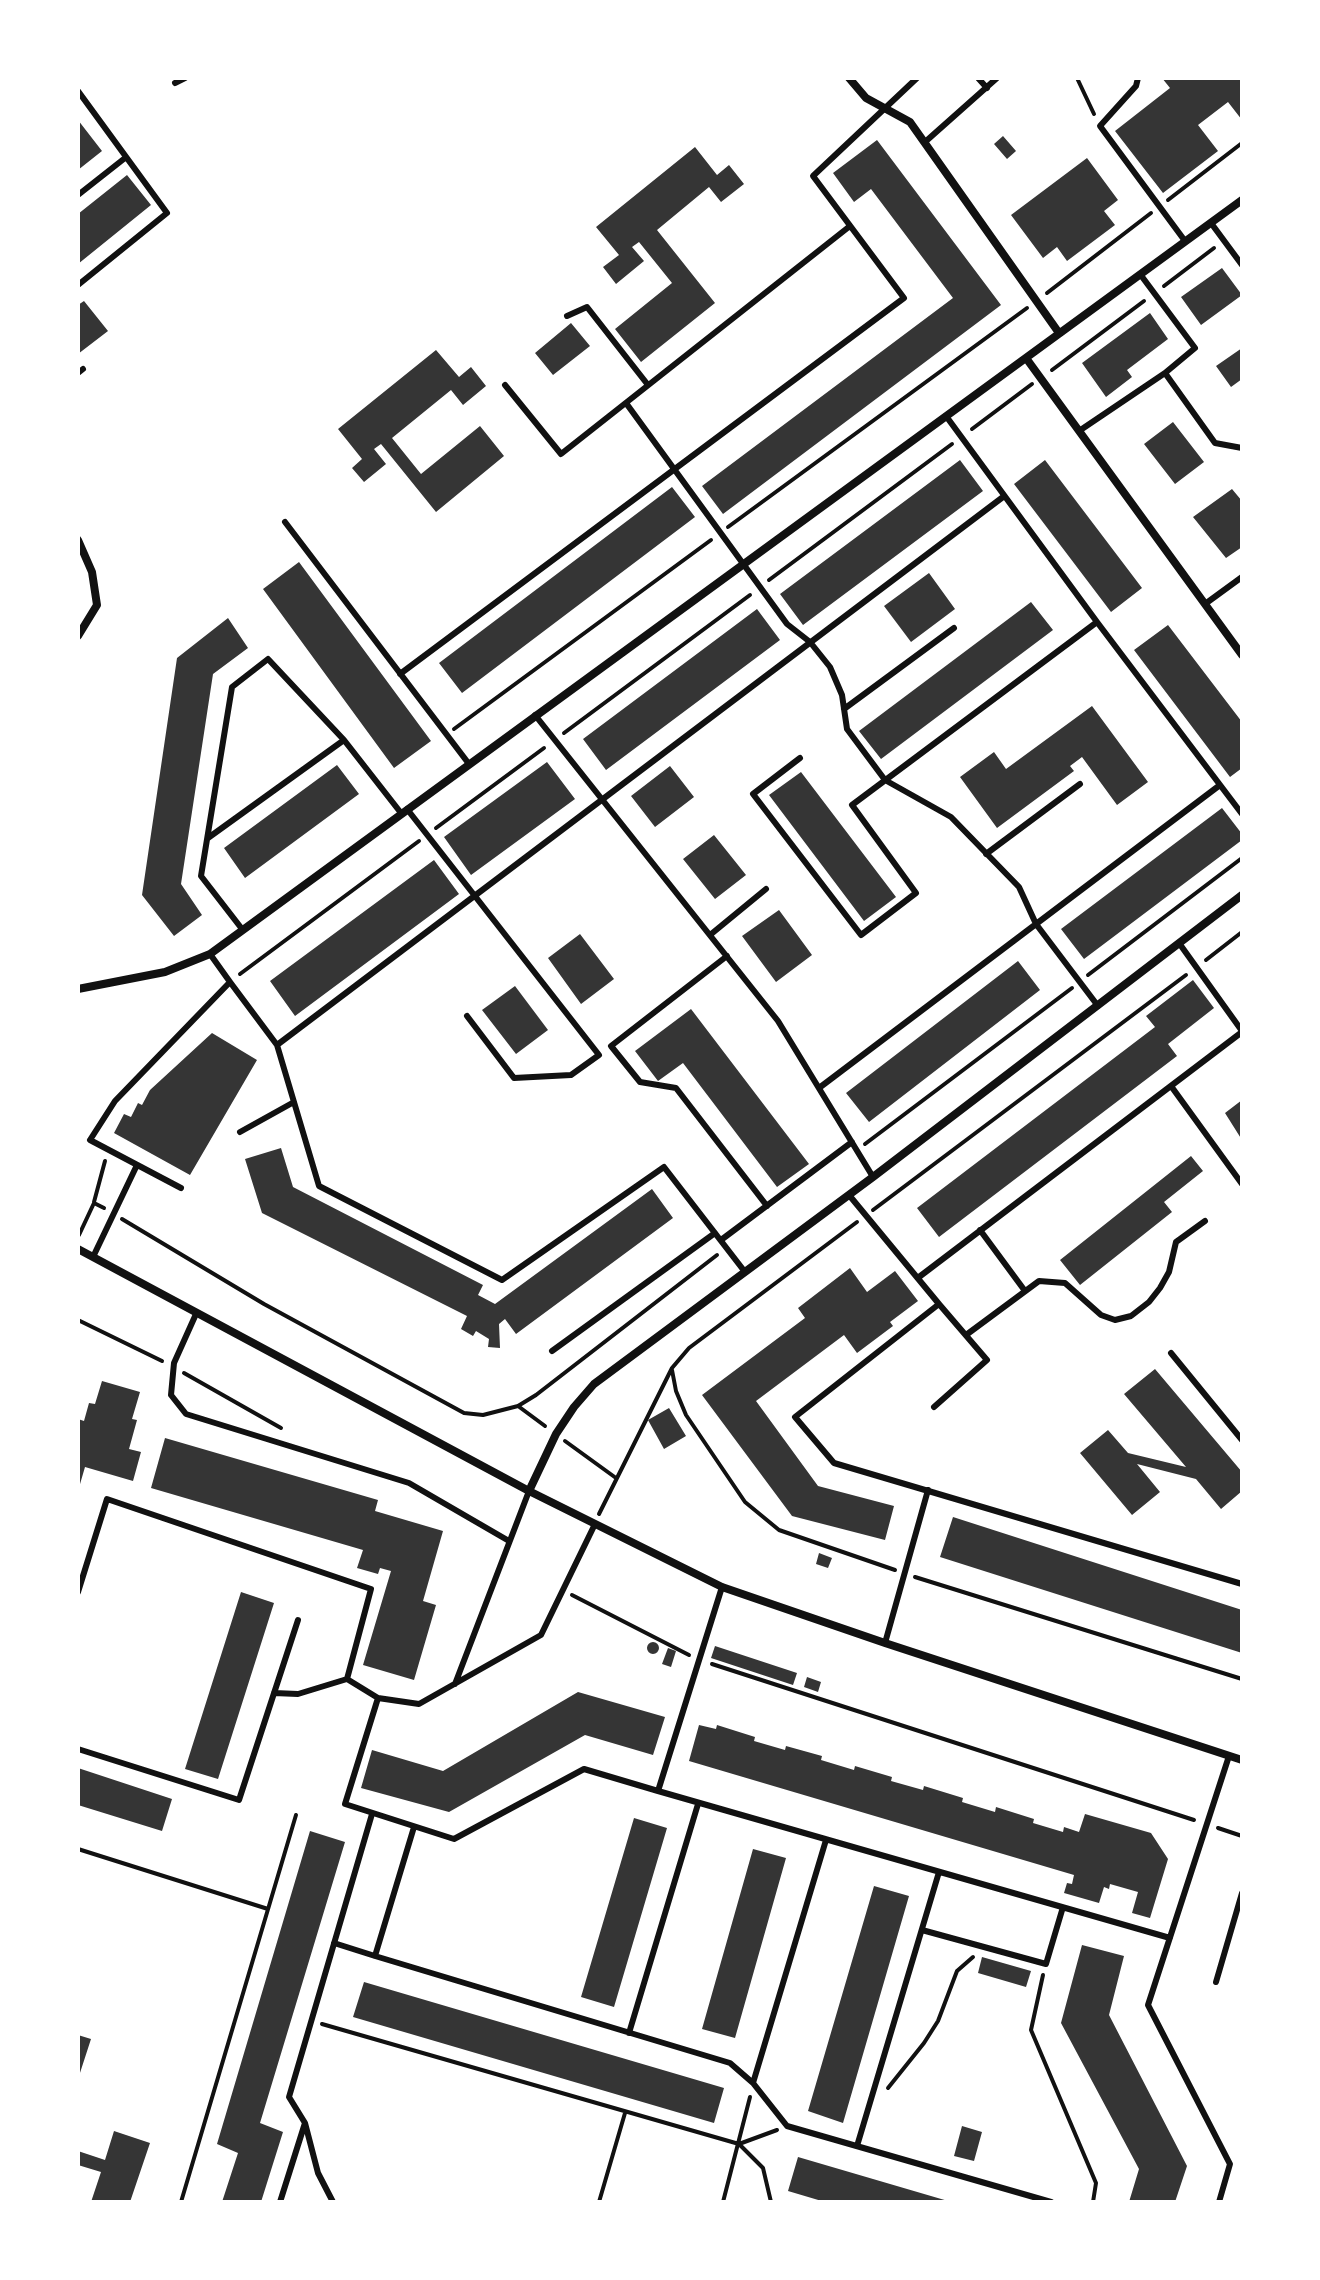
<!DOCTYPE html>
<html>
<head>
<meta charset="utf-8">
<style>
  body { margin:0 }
  #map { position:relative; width:1320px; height:2280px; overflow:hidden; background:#fff; font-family:"IBM Plex Sans",sans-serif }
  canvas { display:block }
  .frame { position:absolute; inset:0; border:80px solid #fff; pointer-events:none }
</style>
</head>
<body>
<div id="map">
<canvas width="1320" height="2280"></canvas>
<div class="frame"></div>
</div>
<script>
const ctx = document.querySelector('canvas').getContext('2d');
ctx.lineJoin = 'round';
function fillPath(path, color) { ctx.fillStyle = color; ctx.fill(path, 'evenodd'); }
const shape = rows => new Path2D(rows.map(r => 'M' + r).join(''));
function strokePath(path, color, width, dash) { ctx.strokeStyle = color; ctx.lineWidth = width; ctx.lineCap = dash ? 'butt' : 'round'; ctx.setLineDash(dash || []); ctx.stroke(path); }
const building = shape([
  [1162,78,1242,78,1242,120,1228,102,1198,125,1218,151,1163,193,1115,131,1170,88],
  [78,120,102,151,78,170],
  [1003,136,1016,151,1007,159,994,144],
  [877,140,1001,305,723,514,702,486,953,298,871,189,854,202,833,173],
  [695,147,717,175,729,165,744,184,721,202,709,187,657,230,715,303,641,362,615,329,672,283,639,242,632,247,644,261,616,284,603,267,619,255,596,227],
  [1087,158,1118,200,1104,211,1115,225,1067,261,1057,247,1043,258,1011,215],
  [127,175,151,205,78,264,78,214],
  [1222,268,1242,295,1201,325,1181,297],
  [84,301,108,331,78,354,78,305],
  [1150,313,1168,339,1127,370,1132,377,1106,397,1082,363],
  [571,323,590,346,553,375,535,353],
  [1242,348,1242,379,1231,387,1216,366],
  [436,350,459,377,471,367,486,386,463,405,451,390,392,438,421,474,480,426,504,456,436,512,381,444,374,449,386,464,364,482,352,468,362,459,338,429],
  [1173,422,1204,462,1175,484,1144,444],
  [960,460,983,491,803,625,780,594],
  [1045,460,1142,588,1111,612,1014,484],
  [672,487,695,517,462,693,439,663],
  [1232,489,1242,501,1242,547,1226,558,1193,517],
  [299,562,431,741,394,768,263,589],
  [929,573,955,609,911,642,884,606],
  [1031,602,1053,630,881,759,859,731],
  [757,609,780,640,606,770,583,739],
  [228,618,248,648,213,674,181,884,202,915,174,936,142,895,177,658],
  [1168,625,1242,722,1242,768,1230,777,1134,650],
  [1092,706,1148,782,1117,805,1082,757,1070,766,1074,771,997,828,960,777,994,752,1006,769],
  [547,762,575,799,471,875,444,837],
  [337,765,359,794,245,878,224,848],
  [670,766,694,797,655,827,631,796],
  [801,772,896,897,864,921,769,795],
  [1222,808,1242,834,1242,840,1084,959,1061,929],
  [714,835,746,875,715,899,683,859],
  [434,860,459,894,295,1016,270,981],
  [779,910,812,955,776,982,742,936],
  [580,934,614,979,581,1004,548,958],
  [1018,961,1040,990,869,1122,846,1093],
  [1193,980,1214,1008,1168,1044,1177,1056,939,1237,917,1208,1155,1027,1146,1016],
  [515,986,548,1030,516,1054,482,1010],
  [691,1009,809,1164,777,1187,683,1063,658,1081,635,1051],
  [212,1033,257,1060,190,1175,114,1133,124,1114,131,1117,138,1103,142,1105,150,1090],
  [1242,1100,1242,1140,1225,1113],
  [281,1148,293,1187,483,1285,478,1295,495,1304,652,1189,673,1218,516,1334,505,1319,499,1324,500,1348,488,1347,489,1339,476,1331,473,1336,461,1329,467,1316,262,1213,245,1159],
  [1191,1156,1203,1171,1164,1202,1172,1212,1080,1285,1060,1260],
  [850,1268,867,1292,895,1271,918,1301,890,1322,893,1326,857,1353,844,1335,756,1401,818,1486,894,1506,885,1540,792,1516,702,1395,805,1318,798,1308],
  [1155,1369,1242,1472,1242,1491,1221,1509,1196,1479,1137,1464,1160,1492,1132,1515,1080,1453,1108,1430,1128,1453,1186,1467,1124,1394],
  [102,1381,140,1392,132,1419,137,1420,129,1449,141,1452,133,1481,85,1467,78,1491,78,1419,84,1421,89,1403,95,1404],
  [669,1408,686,1436,664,1449,648,1420],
  [165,1438,378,1500,375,1511,443,1531,423,1601,436,1605,414,1680,363,1665,391,1571,380,1568,378,1574,357,1568,363,1550,151,1488],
  [953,1517,1242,1610,1242,1653,940,1557],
  [819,1553,832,1558,828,1568,816,1564],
  [241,1592,274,1603,218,1779,185,1769],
  '647 1648a6 6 0 1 1 12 0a6 6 0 1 1-12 0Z',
  [715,1646,797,1673,793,1685,711,1658],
  [668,1648,676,1651,671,1667,662,1664],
  [807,1677,821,1682,818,1692,804,1687],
  [578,1692,665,1717,653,1755,585,1735,449,1812,361,1788,372,1750,443,1771],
  [699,1725,716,1729,717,1725,755,1737,754,1741,785,1750,786,1746,822,1756,821,1760,854,1770,855,1766,892,1777,891,1781,923,1790,924,1786,963,1798,962,1802,995,1812,996,1807,1034,1819,1033,1823,1063,1832,1064,1827,1079,1832,1085,1814,1151,1833,1168,1859,1150,1918,1132,1913,1138,1892,1110,1884,1109,1889,1104,1887,1099,1903,1064,1893,1067,1883,1072,1884,1074,1875,689,1761],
  [78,1768,172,1799,162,1831,78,1805],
  [634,1818,667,1828,614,2007,581,1997],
  [310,1831,345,1842,260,2123,283,2132,261,2202,222,2202,238,2153,217,2144],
  [753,1849,786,1858,735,2038,702,2029],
  [874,1886,909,1896,843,2123,808,2111],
  [1082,1945,1124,1956,1109,2015,1187,2166,1175,2202,1129,2202,1139,2169,1061,2023],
  [982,1957,1031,1971,1026,1987,978,1973],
  [364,1982,724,2088,714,2123,353,2017],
  [78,2035,91,2039,79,2076,78,2076],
  [962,2126,982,2132,974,2161,954,2156],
  [114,2131,150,2143,130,2202,91,2202,101,2172,78,2165,78,2151,105,2160],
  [798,2157,948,2201,948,2202,825,2202,788,2191]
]);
const path = shape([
  [1077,78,1094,114],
  [1168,200,1242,143],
  [1164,286,1214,248],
  [1047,293,1151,213],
  [1052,370,1144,301],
  [972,429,1032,384],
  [728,527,1027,308],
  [769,580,952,444],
  [454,729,711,540],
  [564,733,750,595],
  [436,828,544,748],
  [1206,960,1242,932],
  [240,974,419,841],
  [1088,975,1242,858],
  [865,1144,1072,988],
  [94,1202,105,1161],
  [873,1210,1186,975],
  [122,1219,264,1304,464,1413,483,1415,518,1406,536,1395,717,1255],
  [79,1235,94,1203,104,1208],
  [78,1320,162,1361],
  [672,1370,676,1391,686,1415,745,1502,779,1530,895,1570],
  [184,1373,281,1428],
  [518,1406,545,1426],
  [565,1441,616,1478],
  [599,1514,672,1368,689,1348,857,1222],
  [915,1577,1242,1679],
  [572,1595,689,1655],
  [712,1664,1194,1820],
  [1218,1828,1242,1836],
  [78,1849,268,1909],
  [1043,1975,1031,2030,1096,2183,1093,2202],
  [322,2024,739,2144,777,2130],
  [888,2088,924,2043,938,2021,957,1971,973,1957],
  [739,2144,763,2168,771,2202],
  [181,2202,296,1815],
  [599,2202,625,2113],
  [723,2202,750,2097]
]);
const service = shape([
  [978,78,987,88],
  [1138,78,1136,86,1100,126,1185,241],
  [175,83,185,78],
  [78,91,167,213,78,285],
  [925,142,997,78],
  [78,195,125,158],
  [1211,223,1242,265],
  [567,316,587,307,648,385],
  [78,373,83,369],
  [1165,373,1215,443,1242,448],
  [505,385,561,454,850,226],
  [626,403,787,624,810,642,830,667,842,695,847,729,885,780,951,817,1019,887,1036,924,1098,1006],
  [946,416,1097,622],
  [1079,431,1165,373,1195,348,1140,274],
  [285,522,469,764],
  [1205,604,1242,577],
  [400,674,904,298,813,176,917,78],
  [844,709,954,628],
  [535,715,778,1021,873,1177],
  [800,758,753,794,861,935,916,893,852,805,1097,622,1242,814],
  [407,809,599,1055,571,1075,514,1078,467,1016],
  [208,838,344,740,401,813],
  [986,854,1080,784],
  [242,929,201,876,232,687,268,659,344,740],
  [710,935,766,889],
  [1179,943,1242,1031],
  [210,954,230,982],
  [727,956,611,1046,640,1082,676,1088,767,1206],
  [277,1045,1003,497],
  [1171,1086,1242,1184],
  [819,1088,1220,785],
  [240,1132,294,1102],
  [181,1188,90,1140,115,1101,230,982,277,1045,319,1186,502,1280,664,1167,745,1272],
  [849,1195,939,1304,795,1417,834,1463,1242,1584],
  [980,1230,1025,1291],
  [721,1240,852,1142],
  [93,1257,137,1165],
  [919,1277,1242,1032],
  [196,1314,174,1363,171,1395,186,1414,409,1483,509,1541],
  [966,1335,1039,1281,1065,1283,1101,1315,1115,1320,1131,1316,1149,1302,1160,1288,1169,1272,1176,1242,1205,1221],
  [552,1351,715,1233],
  [1171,1353,1242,1440],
  [934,1407,987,1360,939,1304],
  [722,1587,658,1791,1170,1938],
  [78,1592,107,1499,371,1589,347,1679],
  [885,1643,928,1490],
  [455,1684,529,1491],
  [274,1693,298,1694,347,1679,378,1698,345,1804,454,1839,584,1769,658,1791],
  [378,1698,419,1704,541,1635,595,1524],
  [78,1749,239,1800,298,1620],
  [414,1827,375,1956,730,2063,753,2083,826,1840],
  [922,1930,1046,1964,1063,1907],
  [334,1943,375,1956],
  [1216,1982,1242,1893],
  [629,2033,698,1804],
  [753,2083,787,2126,1051,2202],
  [305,2123,318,2173,333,2202],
  [857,2146,939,1872],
  [280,2202,305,2123,289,2097,372,1814],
  [1219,2202,1230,2164,1148,2005,1229,1756]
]);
const minor = shape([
  [849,78,866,98,910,122,1059,333],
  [1026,358,1242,655],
  [78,540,92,572,97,605,78,636],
  [78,989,165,972,210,954,1242,200],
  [78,1249,529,1491,722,1587,885,1643,1242,1760],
  [529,1491,556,1434,574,1407,594,1384,873,1177,1242,895]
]);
fillPath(building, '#353535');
strokePath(path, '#111', 4);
strokePath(service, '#111', 6);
strokePath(minor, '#111', 8);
</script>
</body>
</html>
